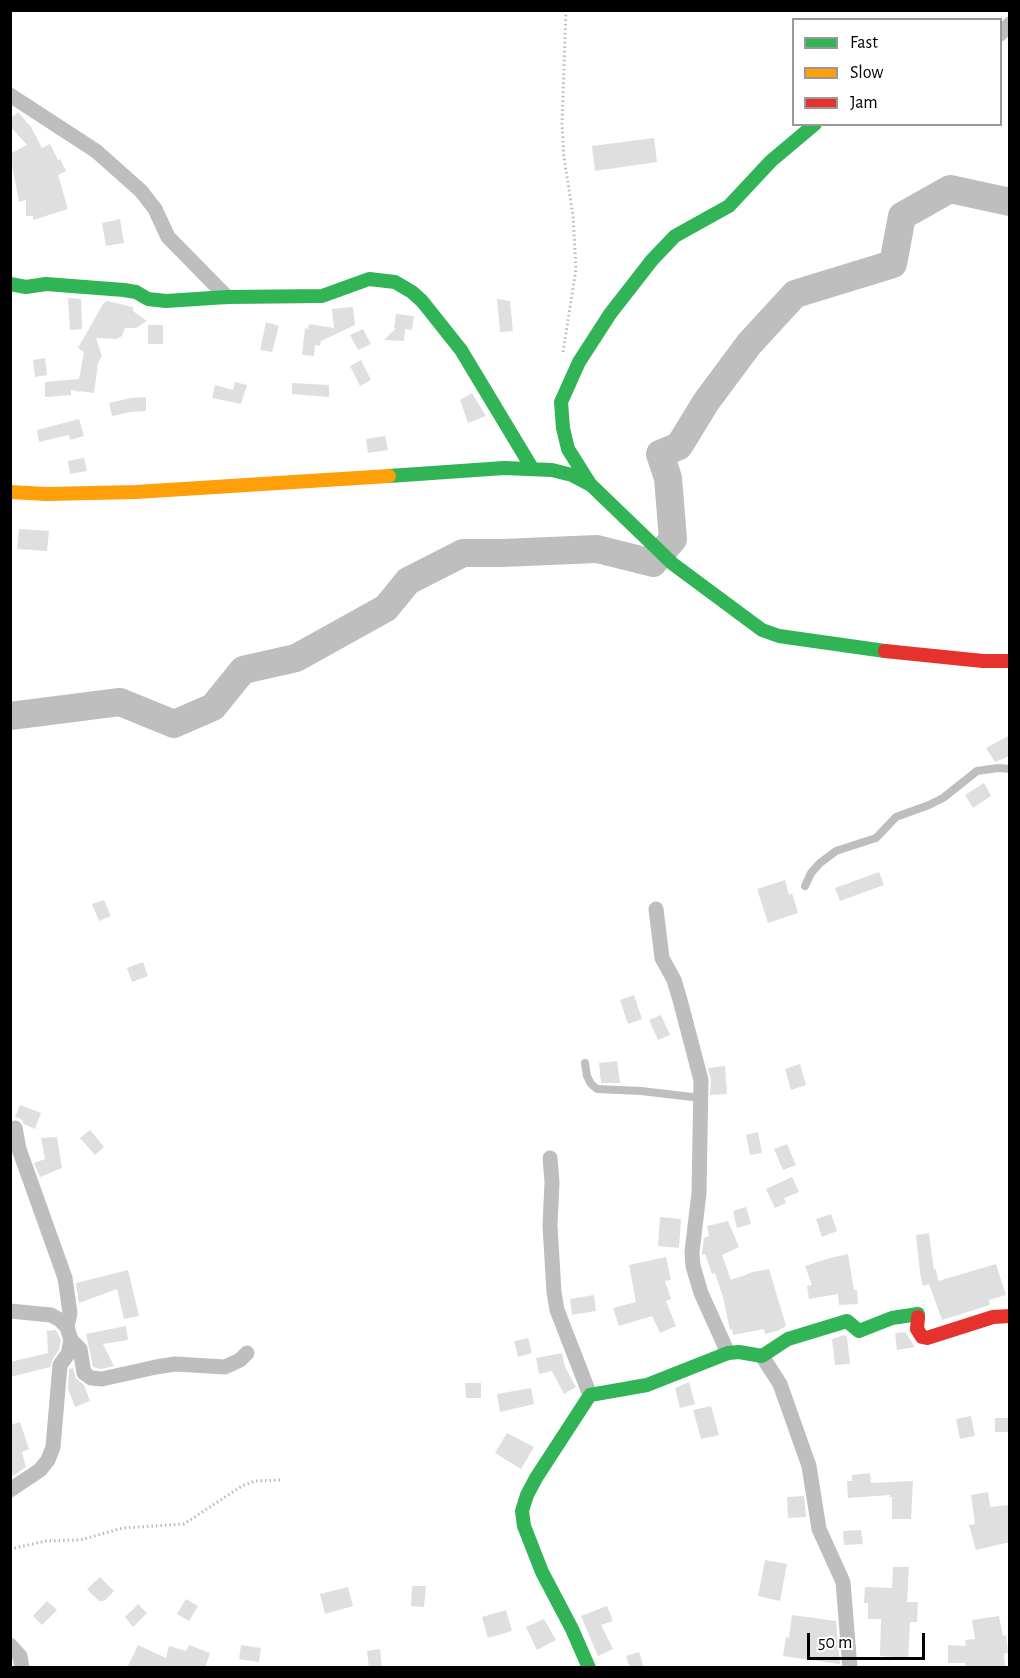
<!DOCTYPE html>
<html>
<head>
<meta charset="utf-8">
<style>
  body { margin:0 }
  #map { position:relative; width:1020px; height:1678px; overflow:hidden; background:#fff; font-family:"Alegreya Sans",sans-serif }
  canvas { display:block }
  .frame { position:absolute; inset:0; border:12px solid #000; pointer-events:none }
  .legend { position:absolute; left:792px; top:18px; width:210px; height:108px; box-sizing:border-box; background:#fff; border:2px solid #999; margin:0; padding:8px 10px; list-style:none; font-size:18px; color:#000 }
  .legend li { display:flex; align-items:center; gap:12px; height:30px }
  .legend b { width:30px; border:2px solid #999 }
  .scale { position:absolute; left:807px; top:1633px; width:118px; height:27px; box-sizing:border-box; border:3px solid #000; border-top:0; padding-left:8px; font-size:18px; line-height:21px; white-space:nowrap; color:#000; -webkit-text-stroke:4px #fff; paint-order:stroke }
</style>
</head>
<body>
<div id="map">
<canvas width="1020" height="1678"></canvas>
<div class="frame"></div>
<ul class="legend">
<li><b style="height:8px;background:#30b455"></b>Fast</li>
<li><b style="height:8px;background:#ff9f0a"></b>Slow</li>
<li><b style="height:8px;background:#e5322d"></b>Jam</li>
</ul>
<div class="scale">50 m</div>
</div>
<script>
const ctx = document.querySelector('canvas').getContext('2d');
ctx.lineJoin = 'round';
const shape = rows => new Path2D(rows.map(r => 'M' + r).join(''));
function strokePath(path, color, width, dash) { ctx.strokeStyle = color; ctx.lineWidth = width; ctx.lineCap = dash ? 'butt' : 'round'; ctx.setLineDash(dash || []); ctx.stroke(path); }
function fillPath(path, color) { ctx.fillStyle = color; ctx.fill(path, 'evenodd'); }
const river = shape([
  [10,716,120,702,174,724,213,707,243,670,296,658,386,608,408,581,463,553,502,553,597,549,653,563,673,539,668,478,660,454,679,446,706,402,749,344,795,294,893,264,902,216,950,189,1010,202]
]);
const building = shape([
  [18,112,31,127,42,148,50,144,58,160,60,159,66,171,58,175,68,209,33,220,33,216,26,216,26,200,19,202,10,154,27,145,10,126,10,119],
  [654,138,657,162,595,171,592,146],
  [120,219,124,243,106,246,102,223],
  [68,298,81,299,82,329,70,330],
  [497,299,510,301,513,331,500,332],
  [107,301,133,307,133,311,147,321,136,328,125,328,122,336,117,339,96,338,102,356,98,363,94,393,79,391,77,393,77,391,71,390,71,395,45,397,45,382,79,379,84,352,78,348,103,304],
  [353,307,355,325,321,341,320,346,315,345,314,356,302,355,305,328,308,329,309,324,334,328,332,309],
  [396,314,414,316,412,330,405,329,404,341,384,340,396,328,394,328],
  [266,322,279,326,272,352,260,350],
  [148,325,163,325,163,344,148,344],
  [363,329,371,344,358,350,350,335],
  [45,358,47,375,35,377,33,360],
  [361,360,371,380,360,386,350,366],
  [235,382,247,385,241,404,212,398,215,385,233,390],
  [292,383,329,385,329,397,292,394],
  [472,393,486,416,468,423,460,400],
  [146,397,146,411,130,412,112,416,109,403,131,398],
  [79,419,84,436,70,440,69,435,39,442,37,430],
  [385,436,388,450,368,453,366,439],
  [84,458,87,471,70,474,68,461],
  [19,529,49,531,47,551,17,549],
  [1010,735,1010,756,995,762,986,748],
  [984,783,991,796,973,808,965,795],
  [879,872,884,885,840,901,835,888],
  [785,880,789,895,792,893,798,913,768,923,757,889],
  [104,900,111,916,99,921,92,904],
  [143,962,148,976,132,982,127,968],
  [634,995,642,1019,628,1024,620,1000],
  [661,1015,670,1035,658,1040,649,1020],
  [617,1061,620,1083,601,1083,599,1063],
  [800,1064,806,1085,791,1090,785,1069],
  [725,1066,727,1094,710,1095,711,1080,708,1068],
  [20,1105,41,1113,35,1129,24,1124,21,1119,15,1117],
  [90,1130,104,1147,95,1155,80,1138],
  [758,1132,762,1153,750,1155,746,1135],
  [57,1137,62,1168,40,1177,34,1163,45,1159,41,1138],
  [787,1144,796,1165,783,1170,774,1149],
  [792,1177,799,1192,784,1198,786,1203,775,1208,766,1189],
  [746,1207,751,1224,737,1228,733,1211],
  [831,1214,837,1231,822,1237,816,1219],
  [660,1217,681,1219,679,1248,658,1246],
  [728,1221,739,1247,722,1255,731,1280,753,1272,769,1269,786,1326,777,1331,765,1334,764,1329,733,1335,732,1329,730,1330,723,1297,715,1273,712,1274,705,1254,702,1255,702,1252,704,1238,709,1236,707,1226],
  [929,1233,934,1270,936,1269,938,1281,996,1264,1006,1295,989,1300,990,1305,942,1320,929,1284,923,1286,920,1273,916,1235],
  [848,1254,854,1290,857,1290,858,1304,839,1305,838,1294,809,1299,807,1286,812,1285,805,1266,830,1258],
  [666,1257,671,1280,665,1281,671,1299,666,1301,676,1326,660,1333,652,1316,619,1326,613,1308,636,1302,629,1265],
  [128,1270,139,1316,124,1319,117,1289,79,1303,76,1283],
  [594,1295,596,1311,572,1315,570,1299],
  [126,1326,128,1340,103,1344,114,1366,101,1369,93,1367,86,1334],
  [56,1330,61,1340,59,1350,52,1360,50,1370,50,1367,10,1377,10,1362,48,1353,47,1331],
  [905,1332,915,1347,897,1350,895,1333],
  [844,1335,847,1337,850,1364,835,1365,832,1339],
  [528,1338,532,1353,518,1357,514,1341],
  [562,1353,565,1367,576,1387,564,1394,552,1371,539,1374,536,1358],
  [73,1368,76,1378,84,1385,90,1401,75,1407,68,1389,69,1369],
  [689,1382,695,1404,680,1408,675,1388],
  [465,1383,481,1383,481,1398,466,1398],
  [531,1388,534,1404,500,1412,497,1394],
  [711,1406,719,1435,701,1439,693,1410],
  [971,1416,975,1436,960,1439,956,1419],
  [995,1418,1010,1418,1010,1432,995,1432],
  [20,1422,29,1449,22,1452,26,1467,13,1476,10,1465,10,1425],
  [507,1433,534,1447,521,1469,495,1453],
  [870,1473,871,1483,913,1481,911,1519,892,1519,892,1497,890,1497,890,1495,848,1498,847,1481,852,1481,852,1475],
  [988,1492,990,1507,1010,1505,1010,1542,976,1550,969,1525,975,1524,971,1495],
  [804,1496,806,1517,788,1518,787,1497],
  [861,1530,863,1544,844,1545,843,1531],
  [765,1560,787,1564,780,1601,758,1596],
  [893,1567,909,1567,907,1602,918,1602,917,1622,910,1622,908,1658,880,1656,881,1619,868,1619,868,1603,864,1603,865,1587,892,1588],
  [100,1577,114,1591,104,1601,99,1601,87,1589],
  [412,1586,426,1586,424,1607,411,1606],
  [348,1587,353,1606,325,1614,320,1594],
  [186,1599,198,1606,189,1621,177,1614],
  [47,1601,57,1610,42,1625,33,1616],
  [138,1604,147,1613,133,1627,125,1617],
  [607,1606,613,1621,601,1625,613,1649,598,1656,581,1616],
  [506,1610,512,1631,488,1638,482,1617],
  [792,1615,836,1621,840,1664,783,1656,786,1637,789,1638],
  [999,1616,1003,1636,1006,1635,1008,1653,1004,1654,1005,1668,966,1668,965,1663,948,1663,948,1645,966,1646,965,1640,975,1639,972,1620],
  [544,1619,556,1640,537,1650,526,1627],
  [138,1645,166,1658,169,1646,186,1651,189,1645,210,1653,205,1668,127,1668],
  [241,1645,261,1648,259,1662,239,1659],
  [380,1649,382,1668,369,1668,367,1651],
  [639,1652,644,1668,630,1668,626,1656]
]);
const path = shape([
  [563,352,576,269,573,215,564,158,562,124,566,10],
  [10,1549,46,1541,80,1540,123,1528,184,1524,242,1486,255,1481,283,1480]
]);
const lane = shape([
  [805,886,811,873,820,863,836,851,876,838,896,817,929,805,943,798,977,771,998,768,1010,769],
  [585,1063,587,1076,591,1084,597,1089,641,1091,701,1098]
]);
const street = shape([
  [1000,34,1010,24],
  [10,95,96,151,141,191,155,209,168,237,227,297],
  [656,909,662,958,674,980,680,1000,701,1080,699,1193,692,1252,693,1266,701,1293,728,1353],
  [15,1128,19,1149,65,1278,70,1313,67,1327],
  [550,1158,552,1182,550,1226,554,1292,557,1310,590,1395],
  [10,1311,51,1315,60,1320,67,1327,71,1340,68,1354,60,1365,53,1447,48,1460,40,1470,10,1490],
  [71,1340,80,1349,84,1373,91,1378,102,1379,156,1367,175,1364,225,1367,240,1360,247,1353],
  [762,1356,780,1384,809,1466,819,1529,843,1582,850,1668],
  [10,1645,20,1656,22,1668]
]);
const fast = shape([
  [10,284,26,287,46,284,124,290,136,292,148,299,166,301,227,297,322,296,369,279,395,282,412,292,422,301,461,350,532,468],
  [389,476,504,468,552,470,572,475,591,485,673,564,762,630,779,636,885,651],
  [590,484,568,449,563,428,561,402,579,362,610,314,652,260,675,236,729,206,771,161,815,124],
  [589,1668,572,1629,542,1572,524,1526,522,1511,527,1495,536,1478,590,1395,647,1385,728,1353,739,1352,762,1356,788,1339,847,1321,859,1331,892,1318,918,1314,918,1317]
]);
const slow = shape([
  [10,492,46,494,136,492,389,476]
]);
const jam = shape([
  [885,651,983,661,1010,661],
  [918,1317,917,1329,922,1337,927,1338,993,1317,1010,1316]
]);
strokePath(river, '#bebebe', 28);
fillPath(building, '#dfdfdf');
strokePath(path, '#b9b9b9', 3, [1.5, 3]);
strokePath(lane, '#bebebe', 8);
strokePath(street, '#bebebe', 15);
strokePath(fast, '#30b455', 14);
strokePath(slow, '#ff9f0a', 14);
strokePath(jam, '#e5322d', 14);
</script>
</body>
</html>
